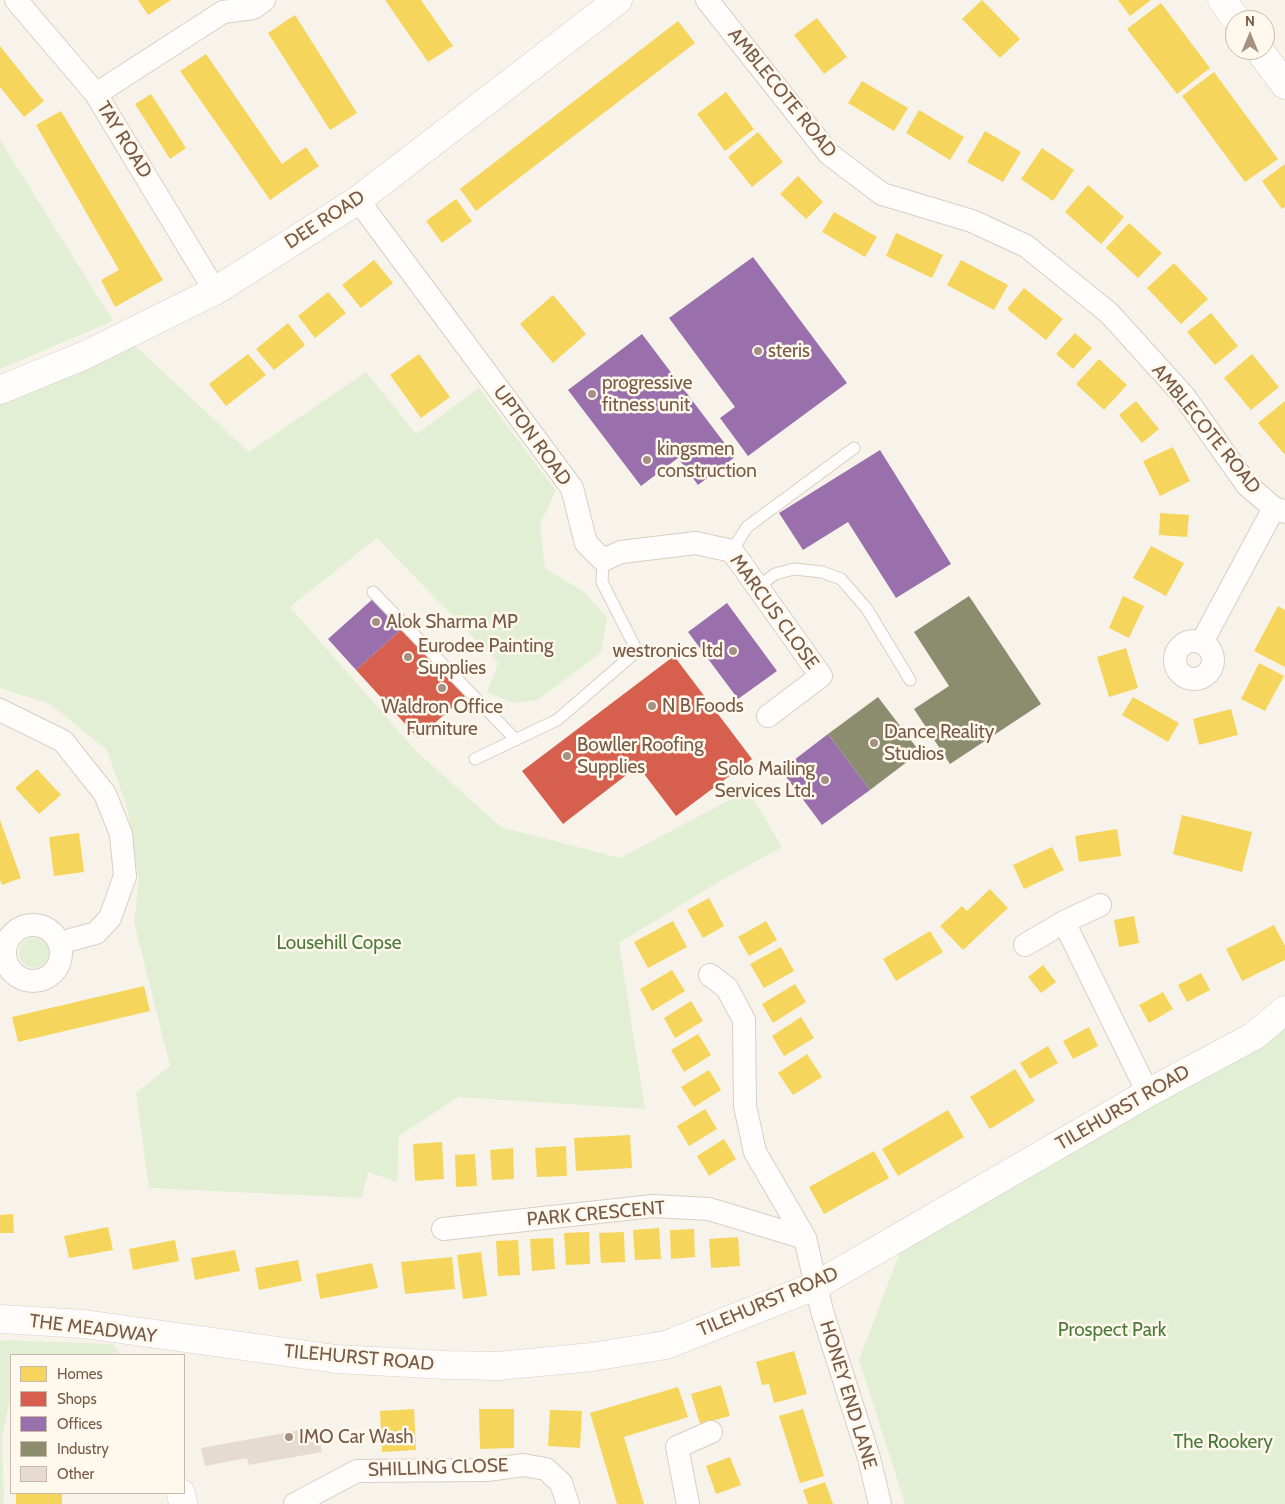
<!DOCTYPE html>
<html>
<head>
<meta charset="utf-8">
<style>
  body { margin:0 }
  #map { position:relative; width:1285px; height:1504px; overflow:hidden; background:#f8f3ea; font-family:Cabin,sans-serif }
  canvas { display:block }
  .legend { position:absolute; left:10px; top:1354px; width:175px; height:140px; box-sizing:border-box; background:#fff8ec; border:1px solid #c9b9aa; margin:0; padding:6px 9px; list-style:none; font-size:15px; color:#785a48 }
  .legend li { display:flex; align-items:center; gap:10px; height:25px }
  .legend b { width:25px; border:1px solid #c9b9aa }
  .north { position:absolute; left:1225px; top:10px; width:50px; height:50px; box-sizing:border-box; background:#fff8ec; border:1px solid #c9b9aa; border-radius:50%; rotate:0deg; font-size:14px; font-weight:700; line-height:20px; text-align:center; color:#785a48 }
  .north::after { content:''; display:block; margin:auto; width:18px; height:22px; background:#a59081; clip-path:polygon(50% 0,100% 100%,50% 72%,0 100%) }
</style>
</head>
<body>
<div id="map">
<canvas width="1285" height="1504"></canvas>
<ul class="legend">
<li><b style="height:14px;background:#f6d55c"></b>Homes</li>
<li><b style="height:14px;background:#d6604d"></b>Shops</li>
<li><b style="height:14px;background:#9970ab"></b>Offices</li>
<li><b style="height:14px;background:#8c8c6e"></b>Industry</li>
<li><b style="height:14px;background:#e5dbd1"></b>Other</li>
</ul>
<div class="north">N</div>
</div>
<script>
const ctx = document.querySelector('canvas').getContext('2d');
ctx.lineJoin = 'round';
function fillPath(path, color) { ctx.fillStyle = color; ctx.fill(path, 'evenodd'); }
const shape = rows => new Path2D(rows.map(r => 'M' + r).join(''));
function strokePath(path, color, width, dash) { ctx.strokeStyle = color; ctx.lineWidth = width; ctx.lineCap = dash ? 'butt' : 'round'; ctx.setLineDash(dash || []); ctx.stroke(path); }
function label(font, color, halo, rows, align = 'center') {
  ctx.font = font + ' Cabin,sans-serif'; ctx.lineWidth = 5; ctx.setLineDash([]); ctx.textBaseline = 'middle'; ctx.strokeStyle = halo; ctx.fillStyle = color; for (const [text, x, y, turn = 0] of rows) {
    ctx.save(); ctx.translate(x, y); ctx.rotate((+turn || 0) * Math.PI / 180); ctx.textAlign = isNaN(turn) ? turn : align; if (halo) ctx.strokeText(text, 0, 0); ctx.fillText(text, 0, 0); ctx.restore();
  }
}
const green = shape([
  [0,140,113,321,0,369],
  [129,340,249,452,366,372,416,434,479,388,556,491,540,524,545,568,584,592,607,617,601,653,537,700,513,703,487,692,498,663,377,538,290,607,416,751,501,827,620,858,748,790,782,847,720,881,619,943,645,1109,458,1097,399,1136,397,1182,368,1172,362,1198,149,1188,136,1093,170,1066,134,922,139,880,128,811,107,750,50,704,0,688,0,396],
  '19 953a15 15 0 1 1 30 0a15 15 0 1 1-30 0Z',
  [1285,1017,1285,1504,905,1504,859,1360,900,1252,1173,1094],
  [0,1340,113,1344,121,1355,11,1355,11,1393,2,1437,4,1504,0,1504]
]);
const homes = shape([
  [138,0,171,0,148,15],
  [385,0,421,0,453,46,428,62],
  [982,0,1020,39,1000,58,962,19],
  [1118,0,1151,0,1130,16],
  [1161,3,1210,68,1177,94,1127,29],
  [295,15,357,113,330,130,268,33],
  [817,18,847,57,824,74,794,35],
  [678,21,695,43,476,211,460,189],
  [0,46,44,101,24,117,0,87],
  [206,54,282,164,306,147,319,166,270,200,180,71],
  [1214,72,1278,159,1245,182,1182,96],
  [862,81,908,108,894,131,848,103],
  [726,92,754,129,725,151,697,114],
  [151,94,186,148,170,159,135,104],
  [919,110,964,137,950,160,906,133],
  [61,111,163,280,115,307,101,280,119,270,36,125],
  [985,131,1021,152,1003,182,967,162],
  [758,132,783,162,752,187,728,157],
  [1042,148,1074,170,1053,201,1021,179],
  [1285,164,1285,207,1282,209,1262,181],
  [798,176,823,202,806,219,780,194],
  [1088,185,1124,217,1101,244,1065,212],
  [456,199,472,221,442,243,426,221],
  [834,212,877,237,865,257,822,232],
  [1129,223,1162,253,1138,278,1106,248],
  [896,233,943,255,932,278,886,256],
  [374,260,393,283,361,308,342,285],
  [961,260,1008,285,994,310,947,285],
  [1174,263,1208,299,1181,324,1147,288],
  [1024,288,1063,319,1046,340,1007,309],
  [328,292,346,313,315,338,298,316],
  [553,295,586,334,553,363,520,324],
  [1211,313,1238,346,1215,365,1187,332],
  [288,323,305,345,274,370,256,349],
  [1075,333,1092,348,1073,369,1056,354],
  [248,354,266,375,226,406,209,384],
  [419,354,450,397,421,418,390,375],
  [1252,354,1279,387,1251,410,1224,378],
  [1099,359,1127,385,1104,410,1076,384],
  [1136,401,1159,429,1142,443,1119,415],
  [1285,401,1285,453,1284,454,1258,423],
  [1173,447,1190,481,1160,496,1143,461],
  [1160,513,1189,515,1187,537,1159,535],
  [1151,546,1184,563,1166,596,1133,578],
  [1123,596,1144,606,1129,638,1109,628],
  [1278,606,1285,610,1285,667,1254,651],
  [1126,648,1138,688,1109,697,1097,657],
  [1259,663,1284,676,1265,711,1241,699],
  [1133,697,1179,723,1168,742,1122,715],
  [1231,709,1238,735,1199,745,1193,719],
  [37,769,61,795,39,814,15,788],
  [1182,815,1252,832,1242,872,1173,854],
  [0,820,21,878,2,885,0,880],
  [1117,829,1121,856,1079,862,1075,836],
  [79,833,84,872,54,876,49,837],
  [1052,847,1064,870,1024,889,1013,865],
  [990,889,1008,908,963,950,940,926,962,906,967,911],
  [709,898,724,926,703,938,687,910],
  [1134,916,1139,943,1119,947,1114,920],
  [673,921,687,947,648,968,634,942],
  [766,921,777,940,749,956,738,937],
  [1274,925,1285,946,1285,960,1242,981,1226,949],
  [930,931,943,952,896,981,883,959],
  [781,947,794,971,764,988,750,964],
  [1043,965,1056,982,1041,993,1028,977],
  [672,970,685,991,652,1011,640,989],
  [1201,973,1210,990,1187,1002,1178,985],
  [795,984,806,1002,773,1023,762,1004],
  [144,986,150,1011,18,1042,12,1017],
  [1163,992,1173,1009,1149,1023,1139,1005],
  [691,1001,703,1021,675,1038,664,1018],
  [801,1017,814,1038,784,1056,772,1036],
  [1089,1027,1098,1046,1073,1059,1063,1041],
  [698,1034,711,1055,684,1072,671,1050],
  [1048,1046,1058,1063,1030,1079,1020,1063],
  [807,1054,822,1077,793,1095,778,1073],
  [1015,1069,1035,1101,990,1129,970,1097],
  [709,1070,721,1090,694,1107,681,1087],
  [705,1109,717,1129,689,1146,677,1126],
  [948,1110,964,1137,898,1176,882,1149],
  [630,1135,632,1168,576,1171,574,1138],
  [724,1139,736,1159,709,1176,697,1156],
  [442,1142,444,1179,415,1181,413,1144],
  [566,1146,567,1176,537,1177,535,1148],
  [513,1148,514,1179,492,1180,490,1150],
  [874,1151,889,1178,824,1214,809,1187],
  [475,1154,477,1186,456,1187,455,1155],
  [13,1214,14,1233,0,1233,0,1215],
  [108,1227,113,1250,69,1258,64,1236],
  [659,1228,661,1259,635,1260,633,1230],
  [694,1229,695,1257,671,1259,670,1230],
  [589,1232,590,1264,566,1265,564,1233],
  [624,1232,625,1262,601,1263,599,1233],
  [738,1237,740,1266,711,1268,709,1239],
  [553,1238,555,1269,532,1271,530,1239],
  [175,1240,179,1261,133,1270,129,1249],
  [518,1240,520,1275,498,1276,496,1241],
  [235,1250,240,1271,195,1280,191,1258],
  [481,1252,487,1296,463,1299,457,1255],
  [452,1257,455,1289,405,1294,401,1262],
  [298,1260,302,1281,259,1290,255,1268],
  [372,1263,378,1288,320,1299,316,1274],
  [794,1351,807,1394,774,1403,769,1384,762,1385,756,1362],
  [721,1385,730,1416,700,1424,691,1394],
  [678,1387,688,1417,624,1437,644,1504,617,1504,590,1413],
  [414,1409,416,1450,382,1452,380,1411],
  [479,1409,514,1409,514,1448,480,1449],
  [803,1409,824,1476,800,1483,779,1416],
  [550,1410,582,1411,580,1448,548,1446],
  [730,1457,741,1485,716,1494,706,1466],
  [825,1482,833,1504,808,1504,803,1490],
  [16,1493,62,1493,62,1504,16,1504]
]);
const shops = shape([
  [403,628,465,696,418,738,356,670],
  [674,656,752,759,676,816,638,766,563,824,522,771]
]);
const offices = shape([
  [753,257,847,383,748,456,720,418,735,407,669,318],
  [642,334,735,457,698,485,678,458,641,486,568,390],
  [880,450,951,564,896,598,848,522,803,550,779,513],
  [375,597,403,628,356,670,328,639],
  [727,603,777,671,738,699,688,632],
  [828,734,870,790,822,825,781,770]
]);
const industry = shape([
  [969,596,1041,704,950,764,914,709,949,686,914,632],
  [878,697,920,752,870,790,828,734]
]);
const building = shape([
  [317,1427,322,1452,249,1465,247,1458,205,1466,201,1448]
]);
const service = shape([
  [732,551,747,527,854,448],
  [758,587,775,574,794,569,822,572,841,579,867,609,910,680],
  [373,592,516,740],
  [475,759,557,720,637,651,602,582,603,560]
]);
const minor = shape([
  [16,0,96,94,215,291],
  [707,0,829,154,882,194,972,221,1026,246,1109,313,1184,396,1247,485,1274,508,1285,512],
  [96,94,223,12,253,8,264,0],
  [358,200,572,488,586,543,603,560,621,552,696,543,732,551,821,676,768,716],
  '1175 660a19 19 0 1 1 38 0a19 19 0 1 1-38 0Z',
  [1202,642,1274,508],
  [0,710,63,741,105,794,121,834,125,876,110,918,96,933,59,943],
  [1064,922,1100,905],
  '5 953a28 28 0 1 1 56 0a28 28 0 1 1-56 0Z',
  [1025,945,1064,922,1148,1093],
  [710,975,727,988,744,1020,745,1106,755,1152,805,1238,822,1311,869,1458,880,1504],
  [443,1229,653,1206,709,1209,805,1238],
  [295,1504,357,1471,487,1470,523,1465,546,1469,561,1483,568,1504],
  [688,1504,677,1447,711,1432]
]);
const tertiary = shape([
  [1222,0,1237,20],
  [1259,50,1285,85],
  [0,390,83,356,215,291,358,200,618,0],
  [0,1319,84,1324,336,1359,446,1365,498,1366,592,1357,666,1345,815,1286,1148,1093,1254,1036,1285,1010],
  [181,1493,183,1504]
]);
const markers = [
  [758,351,5,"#a59081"],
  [592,394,5,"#a59081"],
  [647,460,5,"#a59081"],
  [376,622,5,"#a59081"],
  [733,651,5,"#a59081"],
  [408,657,5,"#a59081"],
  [442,688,5,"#a59081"],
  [652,706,5,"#a59081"],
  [874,743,5,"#a59081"],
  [567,756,5,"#a59081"],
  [825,780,5,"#a59081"],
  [289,1437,5,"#a59081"]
];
const streetNames = [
  ["AMBLECOTE ROAD",782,93,51],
  ["TAY ROAD",124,140,58],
  ["DEE ROAD",325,220,-33],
  ["AMBLECOTE ROAD",1206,429,51],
  ["UPTON ROAD",532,436,54],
  ["MARCUS CLOSE",774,612,54],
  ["TILEHURST ROAD",1123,1108,-30],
  ["PARK CRESCENT",596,1214,-5],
  ["TILEHURST ROAD",768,1302,-23],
  ["THE MEADWAY",93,1329,7],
  ["TILEHURST ROAD",359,1358,5],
  ["HONEY END LANE",848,1395,73],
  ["SHILLING CLOSE",438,1468,-2]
];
const poiNames = [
  ["steris",768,351],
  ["progressive",602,383],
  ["fitness unit",602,405],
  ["kingsmen",657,449],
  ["construction",657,471],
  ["Alok Sharma MP",386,622],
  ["Eurodee Painting",418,646],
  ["Supplies",418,668],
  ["westronics ltd",723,651,"right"],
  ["N B Foods",662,706],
  ["Waldron Office",442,707,"center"],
  ["Furniture",442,729,"center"],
  ["Dance Reality",884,732],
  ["Studios",884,754],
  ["Bowller Roofing",577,745],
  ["Supplies",577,767],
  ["Solo Mailing",815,769,"right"],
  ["Services Ltd.",815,791,"right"],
  ["IMO Car Wash",299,1437]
];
const parkNames = [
  ["Lousehill Copse",339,943],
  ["Prospect Park",1112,1330],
  ["The Rookery",1223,1442]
];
fillPath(green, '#e3efd4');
fillPath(homes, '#f6d55c');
fillPath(shops, '#d6604d');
fillPath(offices, '#9970ab');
fillPath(industry, '#8c8c6e');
fillPath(building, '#e5dbd1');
strokePath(service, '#d6cfc6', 13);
strokePath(minor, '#d6cfc6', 24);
strokePath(tertiary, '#d6cfc6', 29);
strokePath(service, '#fefdfc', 11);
strokePath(minor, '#fefdfc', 22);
strokePath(tertiary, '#fefdfc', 28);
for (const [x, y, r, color] of markers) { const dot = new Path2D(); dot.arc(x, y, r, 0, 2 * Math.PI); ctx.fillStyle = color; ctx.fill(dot); strokePath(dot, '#fff8ec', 2); }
label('19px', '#785a48', '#fff8ec', streetNames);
label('19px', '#785a48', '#fff8ec', poiNames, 'left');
label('19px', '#4c793c', '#fff8ec', parkNames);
</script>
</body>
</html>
